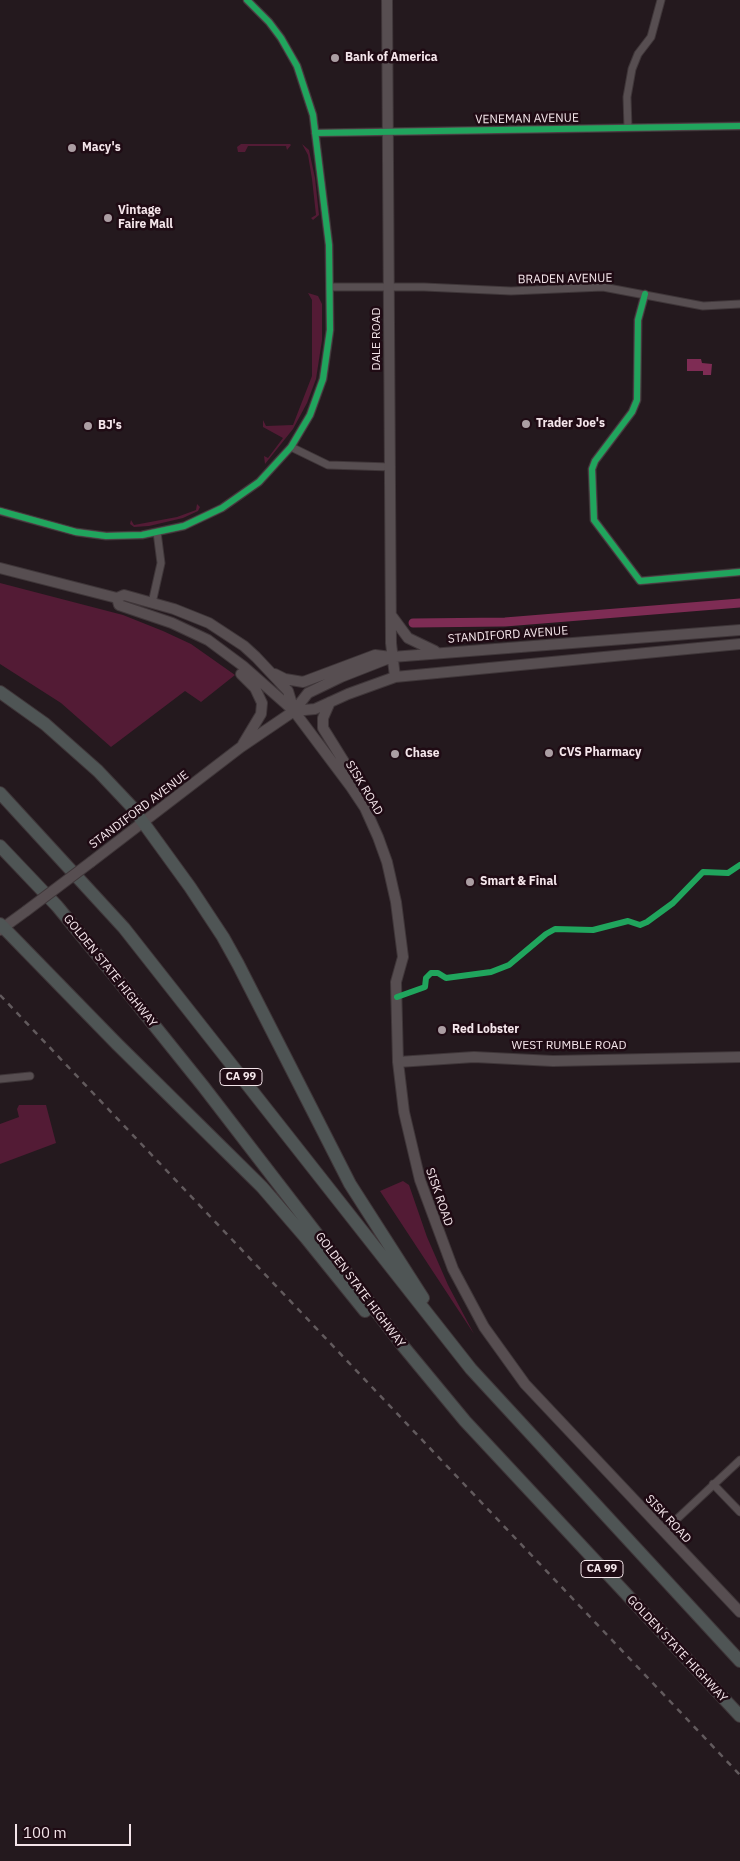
<!DOCTYPE html>
<html>
<head>
<meta charset="utf-8">
<style>
  body { margin:0 }
  #map { position:relative; width:740px; height:1861px; overflow:hidden; background:#24191e; font-family:"IBM Plex Sans",sans-serif }
  canvas { display:block }
  .scale { position:absolute; left:15px; top:1824px; width:116px; height:22px; box-sizing:border-box; border:2px solid #f4e5ea; border-top:0; padding-left:6px; font-size:15px; line-height:18px; white-space:nowrap; color:#f4e5ea; -webkit-text-stroke:4px #1f0b14; paint-order:stroke }
</style>
</head>
<body>
<div id="map">
<canvas width="740" height="1861"></canvas>
<div class="scale">100 m</div>
</div>
<script>
const ctx = document.querySelector('canvas').getContext('2d');
ctx.lineJoin = 'round';
function fillPath(path, color) { ctx.fillStyle = color; ctx.fill(path, 'evenodd'); }
const shape = rows => new Path2D(rows.map(r => 'M' + r).join(''));
function strokePath(path, color, width, dash) { ctx.strokeStyle = color; ctx.lineWidth = width; ctx.lineCap = dash ? 'butt' : 'round'; ctx.setLineDash(dash || []); ctx.stroke(path); }
function label(font, color, halo, rows, align = 'center') {
  ctx.font = font + ' "IBM Plex Sans",sans-serif'; ctx.lineWidth = 5; ctx.setLineDash([]); ctx.textBaseline = 'middle'; ctx.strokeStyle = halo; ctx.fillStyle = color; for (const [text, x, y, turn = 0] of rows) {
    ctx.save(); ctx.translate(x, y); ctx.rotate((+turn || 0) * Math.PI / 180); ctx.textAlign = isNaN(turn) ? turn : align; if (halo) ctx.strokeText(text, 0, 0); ctx.fillText(text, 0, 0); ctx.restore();
  }
}
const green = shape([
  [241,144,290,144,291,145,287,150,286,146,248,146,245,152,238,152,237,147],
  [302,144,309,150,315,178,319,215,313,220,311,218,316,215,312,179,308,155],
  [308,293,318,296,322,304,322,340,316,379,307,403,293,429,265,464,264,456,268,458,283,438,263,427,263,420,266,426,293,425,312,376,312,300],
  [197,504,200,507,198,511,183,518,149,526,134,527,130,524,131,520,134,525,177,517,196,510],
  [0,583,123,615,163,631,191,644,235,675,201,702,185,691,111,747,61,703,0,664],
  [19,1105,46,1105,56,1143,0,1164,0,1124,19,1117,17,1109],
  [403,1181,409,1185,427,1237,448,1285,474,1334,380,1191]
]);
const water = shape([
  [687,359,701,359,702,363,712,364,711,375,703,375,703,371,687,371]
]);
const canal = shape([
  [413,623,505,622,740,603]
]);
const street = shape([
  [628,128,627,97,632,69,638,54,651,37,661,0],
  [315,133,740,126],
  [330,287,424,287,511,291,603,287,703,306,740,304],
  [645,294,638,320,637,400,632,412,595,461,592,469,594,520,640,581,740,572],
  [291,447,328,465,391,467],
  [0,511,76,532,106,536,142,535,184,526,222,508,259,482,291,447,310,415,323,379,330,330,329,245,313,115,297,66,281,38,269,22,247,0],
  [152,603,161,563,157,532],
  [0,1079,30,1076],
  [713,1484,740,1512],
  [663,1532,740,1460]
]);
const secondary = shape([
  [387,0,391,643,395,677],
  [0,568,117,598,124,595,174,609,209,623,244,646,256,657,288,691,294,711],
  [117,598,119,605,172,623,208,640,243,666,294,711,351,787,365,808,378,837,387,862,396,902,403,957,396,982,398,1062,404,1112,420,1180,453,1269,484,1327,525,1384,740,1612],
  [391,615,408,638,435,651],
  [241,674,255,688,262,703,261,714,243,744],
  [275,674,285,679,303,682,375,655,391,657],
  [330,702,323,718,323,728,346,765,348,779],
  [294,711,315,709,348,694,395,677,740,644],
  [91,862,241,747,294,711,308,693,341,677,392,657,740,630],
  [0,930,26,911],
  [398,1062,474,1057,553,1061,740,1057]
]);
const highway = shape([
  [0,692,45,724,98,771,132,807,190,887,223,937,238,964,350,1184,423,1298],
  [0,793,124,928,471,1369,740,1661],
  [0,846,57,906,109,969,203,1086,403,1346,465,1421,740,1716],
  [0,924,117,1044,262,1187,306,1238,365,1311]
]);
const rail = shape([
  [0,995,740,1775]
]);
const secondaryBridge = shape([
  [26,911,91,862]
]);
const cycleway = shape([
  [315,133,740,126],
  [645,294,638,320,637,400,632,412,595,461,592,469,594,520,640,581,740,572],
  [0,511,76,532,106,536,142,535,184,526,222,508,259,482,291,447,310,415,323,379,330,330,329,245,313,115,297,66,281,38,269,22,247,0],
  [397,997,425,987,426,978,431,973,438,973,446,978,491,972,509,965,546,934,555,929,593,930,628,921,640,925,647,922,673,903,703,872,728,873,740,865]
]);
const markers = [
  [335,58,5,"#ab9ea3"],
  [72,148,5,"#ab9ea3"],
  [108,218,5,"#ab9ea3"],
  [526,424,5,"#ab9ea3"],
  [88,426,5,"#ab9ea3"],
  [549,753,5,"#ab9ea3"],
  [395,754,5,"#ab9ea3"],
  [470,882,5,"#ab9ea3"],
  [442,1030,5,"#ab9ea3"]
];
const shields = [
  [241,1077,42],
  [602,1569,42]
];
const shieldNames = [
  ["CA 99",241,1077],
  ["CA 99",602,1569]
];
const poiNames = [
  ["Bank of America",345,58],
  ["Macy's",82,148],
  ["Vintage",118,211],
  ["Faire Mall",118,225],
  ["Trader Joe's",536,424],
  ["BJ's",98,426],
  ["CVS Pharmacy",559,753],
  ["Chase",405,754],
  ["Smart & Final",480,882],
  ["Red Lobster",452,1030]
];
const streetNames = [
  ["VENEMAN AVENUE",527,119,-1],
  ["BRADEN AVENUE",565,279,-1],
  ["DALE ROAD",377,339,-90],
  ["STANDIFORD AVENUE",508,635,-4],
  ["SISK ROAD",364,788,59],
  ["STANDIFORD AVENUE",139,810,-37],
  ["GOLDEN STATE HIGHWAY",110,971,51],
  ["WEST RUMBLE ROAD",569,1046],
  ["SISK ROAD",439,1197,71],
  ["GOLDEN STATE HIGHWAY",360,1290,53],
  ["SISK ROAD",668,1519,47],
  ["GOLDEN STATE HIGHWAY",677,1649,47]
];
fillPath(green, '#531b35');
fillPath(water, '#7e2c54');
strokePath(canal, '#7e2c54', 9);
strokePath(street, '#3f3639', 9);
strokePath(secondary, '#3f3639', 12);
strokePath(highway, '#3f3639', 14);
strokePath(street, '#574e51', 7);
strokePath(secondary, '#574e51', 10);
strokePath(highway, '#4f5555', 12);
strokePath(rail, '#625a5d', 2.5, [6, 6]);
strokePath(secondaryBridge, '#3f3639', 12, []);
strokePath(secondaryBridge, '#574e51', 10);
strokePath(cycleway, '#20a55d', 6);
for (const [x, y, r, color] of markers) { const dot = new Path2D(); dot.arc(x, y, r, 0, 2 * Math.PI); ctx.fillStyle = color; ctx.fill(dot); strokePath(dot, '#1f0b14', 2); }
for (const [x, y, w] of shields) { const box = new Path2D(); box.roundRect(x - w / 2, y - 8.5, w, 17, 4); ctx.fillStyle = '#1f0b14'; ctx.fill(box); strokePath(box, '#f4e5ea', 1); }
label('bold 11px', '#f4e5ea', null, shieldNames);
label('bold 12px', '#f4e5ea', '#1f0b14', poiNames, 'left');
label('12px', '#f4e5ea', '#1f0b14', streetNames);
</script>
</body>
</html>
